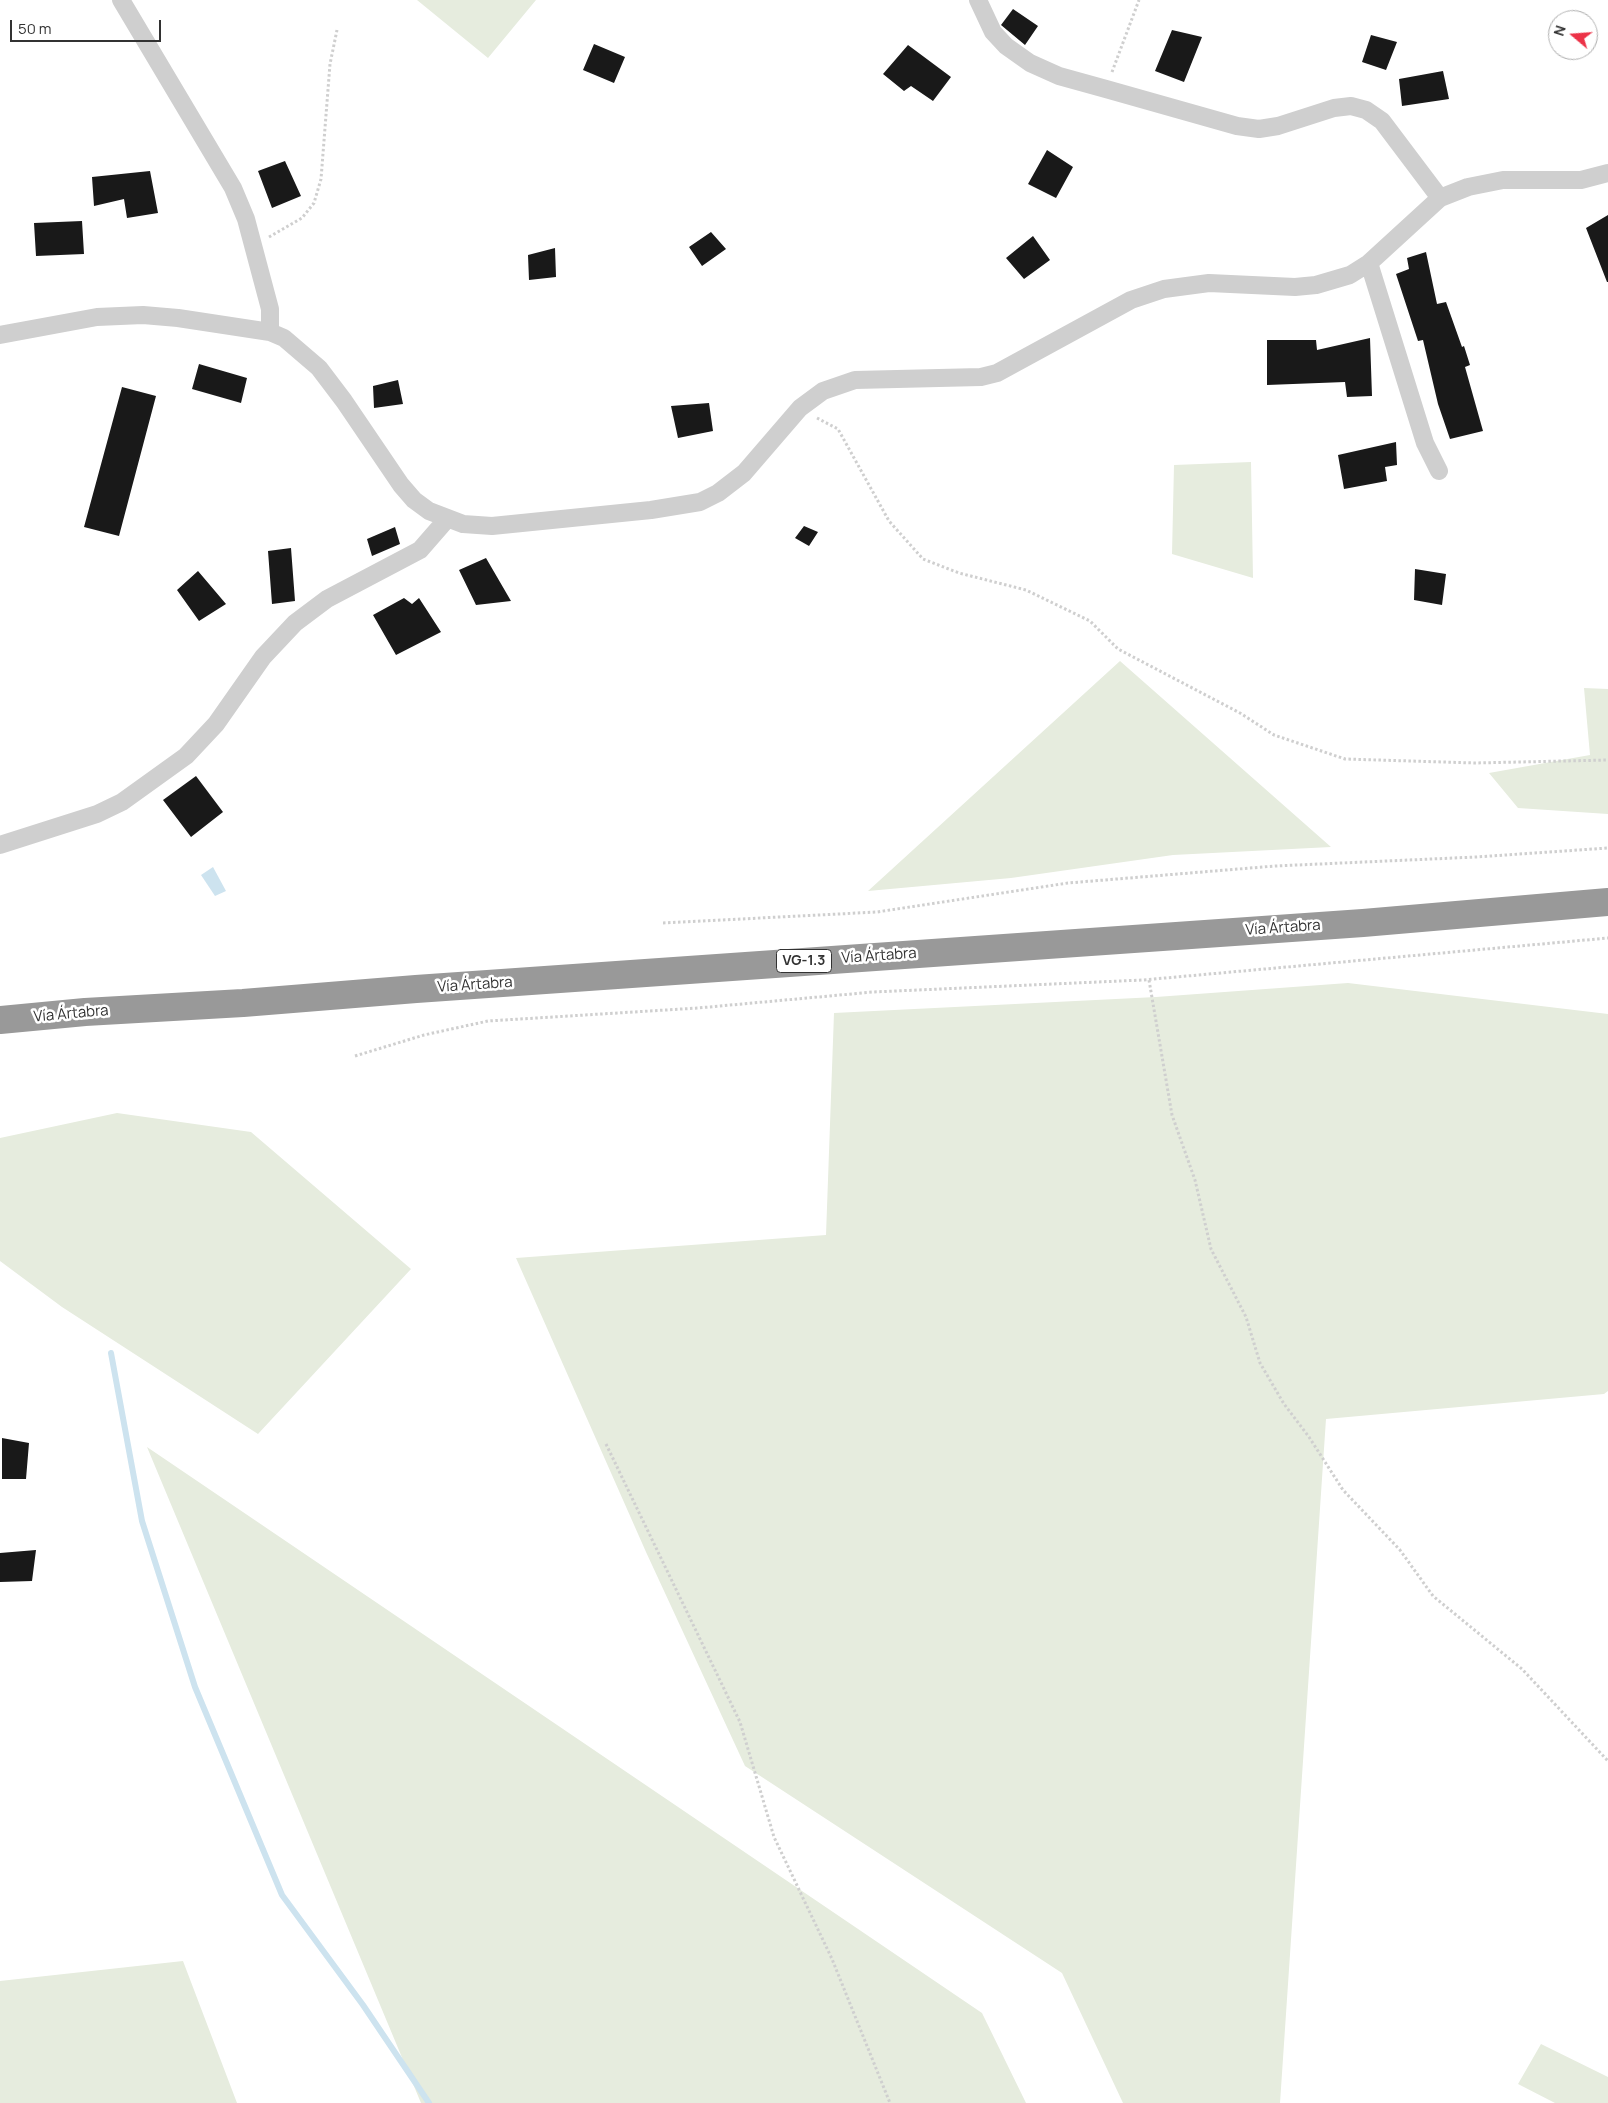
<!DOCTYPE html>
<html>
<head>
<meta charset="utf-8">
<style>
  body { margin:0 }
  #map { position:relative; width:1608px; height:2103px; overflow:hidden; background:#fff; font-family:Manrope,sans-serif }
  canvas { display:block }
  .north { position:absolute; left:1548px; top:10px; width:50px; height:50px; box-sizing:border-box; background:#fff; border:1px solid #adadad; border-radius:50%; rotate:288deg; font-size:14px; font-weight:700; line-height:20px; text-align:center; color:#323232 }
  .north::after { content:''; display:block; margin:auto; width:18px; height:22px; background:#ec3247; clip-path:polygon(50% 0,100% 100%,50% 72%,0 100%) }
  .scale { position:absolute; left:10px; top:20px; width:151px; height:22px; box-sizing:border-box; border:2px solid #323232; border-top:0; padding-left:6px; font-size:15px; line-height:18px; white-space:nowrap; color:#323232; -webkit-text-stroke:4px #fff; paint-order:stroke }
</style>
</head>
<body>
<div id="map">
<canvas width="1608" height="2103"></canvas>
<div class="north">N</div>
<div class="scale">50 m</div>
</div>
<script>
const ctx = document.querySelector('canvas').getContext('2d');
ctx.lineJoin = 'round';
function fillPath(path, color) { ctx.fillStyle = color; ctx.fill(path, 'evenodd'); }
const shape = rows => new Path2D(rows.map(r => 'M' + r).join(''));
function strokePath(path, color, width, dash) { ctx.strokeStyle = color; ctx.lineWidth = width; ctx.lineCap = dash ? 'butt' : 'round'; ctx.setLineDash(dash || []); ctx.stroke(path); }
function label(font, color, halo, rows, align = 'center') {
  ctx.font = font + ' Manrope,sans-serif'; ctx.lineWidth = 5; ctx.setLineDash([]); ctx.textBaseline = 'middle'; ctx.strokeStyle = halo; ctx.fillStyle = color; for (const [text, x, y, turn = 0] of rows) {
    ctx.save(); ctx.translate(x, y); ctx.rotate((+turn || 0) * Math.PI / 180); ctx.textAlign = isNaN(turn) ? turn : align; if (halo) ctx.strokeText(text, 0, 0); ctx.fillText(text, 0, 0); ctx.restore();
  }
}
const green = shape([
  [417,0,536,0,488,58],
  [1251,462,1253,578,1172,554,1174,465],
  [1120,661,1331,847,1173,855,1011,878,868,891],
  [1584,688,1608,689,1608,814,1518,808,1489,773,1590,755],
  [1348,983,1608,1014,1608,1391,1604,1394,1326,1419,1280,2103,1123,2103,1062,1973,745,1766,646,1552,516,1258,826,1235,834,1013,1156,997],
  [117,1113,251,1132,411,1269,258,1434,62,1307,0,1261,0,1138],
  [147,1447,982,2013,1026,2103,421,2103],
  [183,1961,237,2103,0,2103,0,1981],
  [1541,2044,1608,2077,1608,2103,1555,2103,1518,2084]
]);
const water = shape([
  [213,867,226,891,215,896,201,875]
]);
const stream = shape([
  [111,1353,142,1521,195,1687,282,1895,363,2005,429,2103]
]);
const building = shape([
  [1013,9,1038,26,1025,45,1001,25],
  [1172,30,1202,37,1184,82,1155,71],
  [1371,35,1397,42,1386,70,1362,62],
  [594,44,625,57,614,83,583,70],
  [908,45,951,77,933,101,911,86,904,91,883,74],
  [1443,71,1449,99,1402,106,1399,79],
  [1047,150,1073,167,1056,198,1028,184],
  [285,161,301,196,272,208,258,171],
  [150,171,158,213,127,218,124,199,94,206,92,177],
  [1608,215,1608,282,1607,282,1586,228],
  [82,221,84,254,36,256,34,223],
  [711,232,726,249,702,266,689,247],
  [1033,236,1050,260,1024,279,1006,258],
  [555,248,556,277,529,280,528,255],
  [1426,252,1437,304,1446,302,1462,347,1464,346,1470,365,1465,367,1483,431,1450,439,1438,404,1423,340,1418,341,1396,274,1409,269,1407,258],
  [1370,338,1372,396,1347,397,1345,382,1267,385,1267,340,1316,340,1317,350],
  [199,364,247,378,241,403,192,389],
  [398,380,403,404,374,408,373,386],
  [122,387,156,396,119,536,84,527],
  [709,403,713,431,678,438,671,406],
  [1396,442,1397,465,1385,467,1387,481,1344,489,1338,455],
  [804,526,818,532,809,546,795,538],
  [395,527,400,544,372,556,367,539],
  [291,548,295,601,272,604,268,551],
  [486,558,511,601,476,605,459,570],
  [1415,569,1446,574,1442,605,1414,600],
  [198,571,226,604,199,621,177,590],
  [404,598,412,604,419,598,441,632,396,655,373,615],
  [196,776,223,812,191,837,163,800],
  [2,1438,29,1443,26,1479,2,1479],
  [36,1550,32,1581,0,1582,0,1553]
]);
const path = shape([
  [1112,72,1139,0],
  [269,237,302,218,314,203,321,179,330,64,337,30],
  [817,418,838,429,889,521,923,559,959,573,1026,590,1090,621,1118,649,1240,713,1274,735,1345,759,1475,763,1608,760],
  [663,923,877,912,1068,883,1275,866,1476,857,1608,848],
  [1149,980,1172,1115,1195,1180,1211,1249,1246,1317,1260,1363,1284,1404,1309,1437,1343,1490,1400,1550,1433,1596,1522,1669,1608,1761],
  [355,1056,424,1035,488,1021,698,1008,873,992,1143,980,1608,938],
  [606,1444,740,1722,774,1837,832,1959,890,2103]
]);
const street = shape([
  [121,0,233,188,246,219,270,309,270,332],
  [978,0,993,32,1006,46,1030,63,1059,76,1106,89,1237,126,1259,129,1278,126,1334,108,1351,106,1366,110,1382,121,1440,198],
  [1369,263,1425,443,1439,471],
  [0,335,97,317,143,315,178,318,270,332,284,338,319,368,344,401,401,485,414,500,429,511,463,524,492,526,651,510,700,502,718,493,744,473,800,408,823,391,855,380,981,377,997,373,1131,300,1164,289,1209,283,1295,287,1316,285,1350,275,1369,263,1440,198,1468,187,1503,180,1581,180,1608,173],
  [0,845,97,814,122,802,186,756,216,724,263,657,295,623,327,599,420,550,447,519]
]);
const highway = shape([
  [0,1020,85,1012,243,1003,416,989,1363,923,1608,902]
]);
const shields = [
  [804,961,55]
];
const shieldNames = [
  ["VG-1.3",804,961]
];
const streetNames = [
  ["Vía Ártabra",1283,928,-4],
  ["Vía Ártabra",879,956,-4],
  ["Vía Ártabra",475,985,-4],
  ["Vía Ártabra",71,1014,-5]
];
fillPath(green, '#e6ecde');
fillPath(water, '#cde3ef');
strokePath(stream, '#cde3ef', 6);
fillPath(building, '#191919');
strokePath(path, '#cfcfcf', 3, [2.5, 2.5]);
strokePath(street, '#cfcfcf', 18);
strokePath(highway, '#999', 28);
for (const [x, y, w] of shields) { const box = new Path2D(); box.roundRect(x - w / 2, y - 11.5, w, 23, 4); ctx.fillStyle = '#fff'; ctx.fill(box); strokePath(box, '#323232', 1); }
label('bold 14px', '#323232', null, shieldNames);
label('15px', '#323232', '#fff', streetNames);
</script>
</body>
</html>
